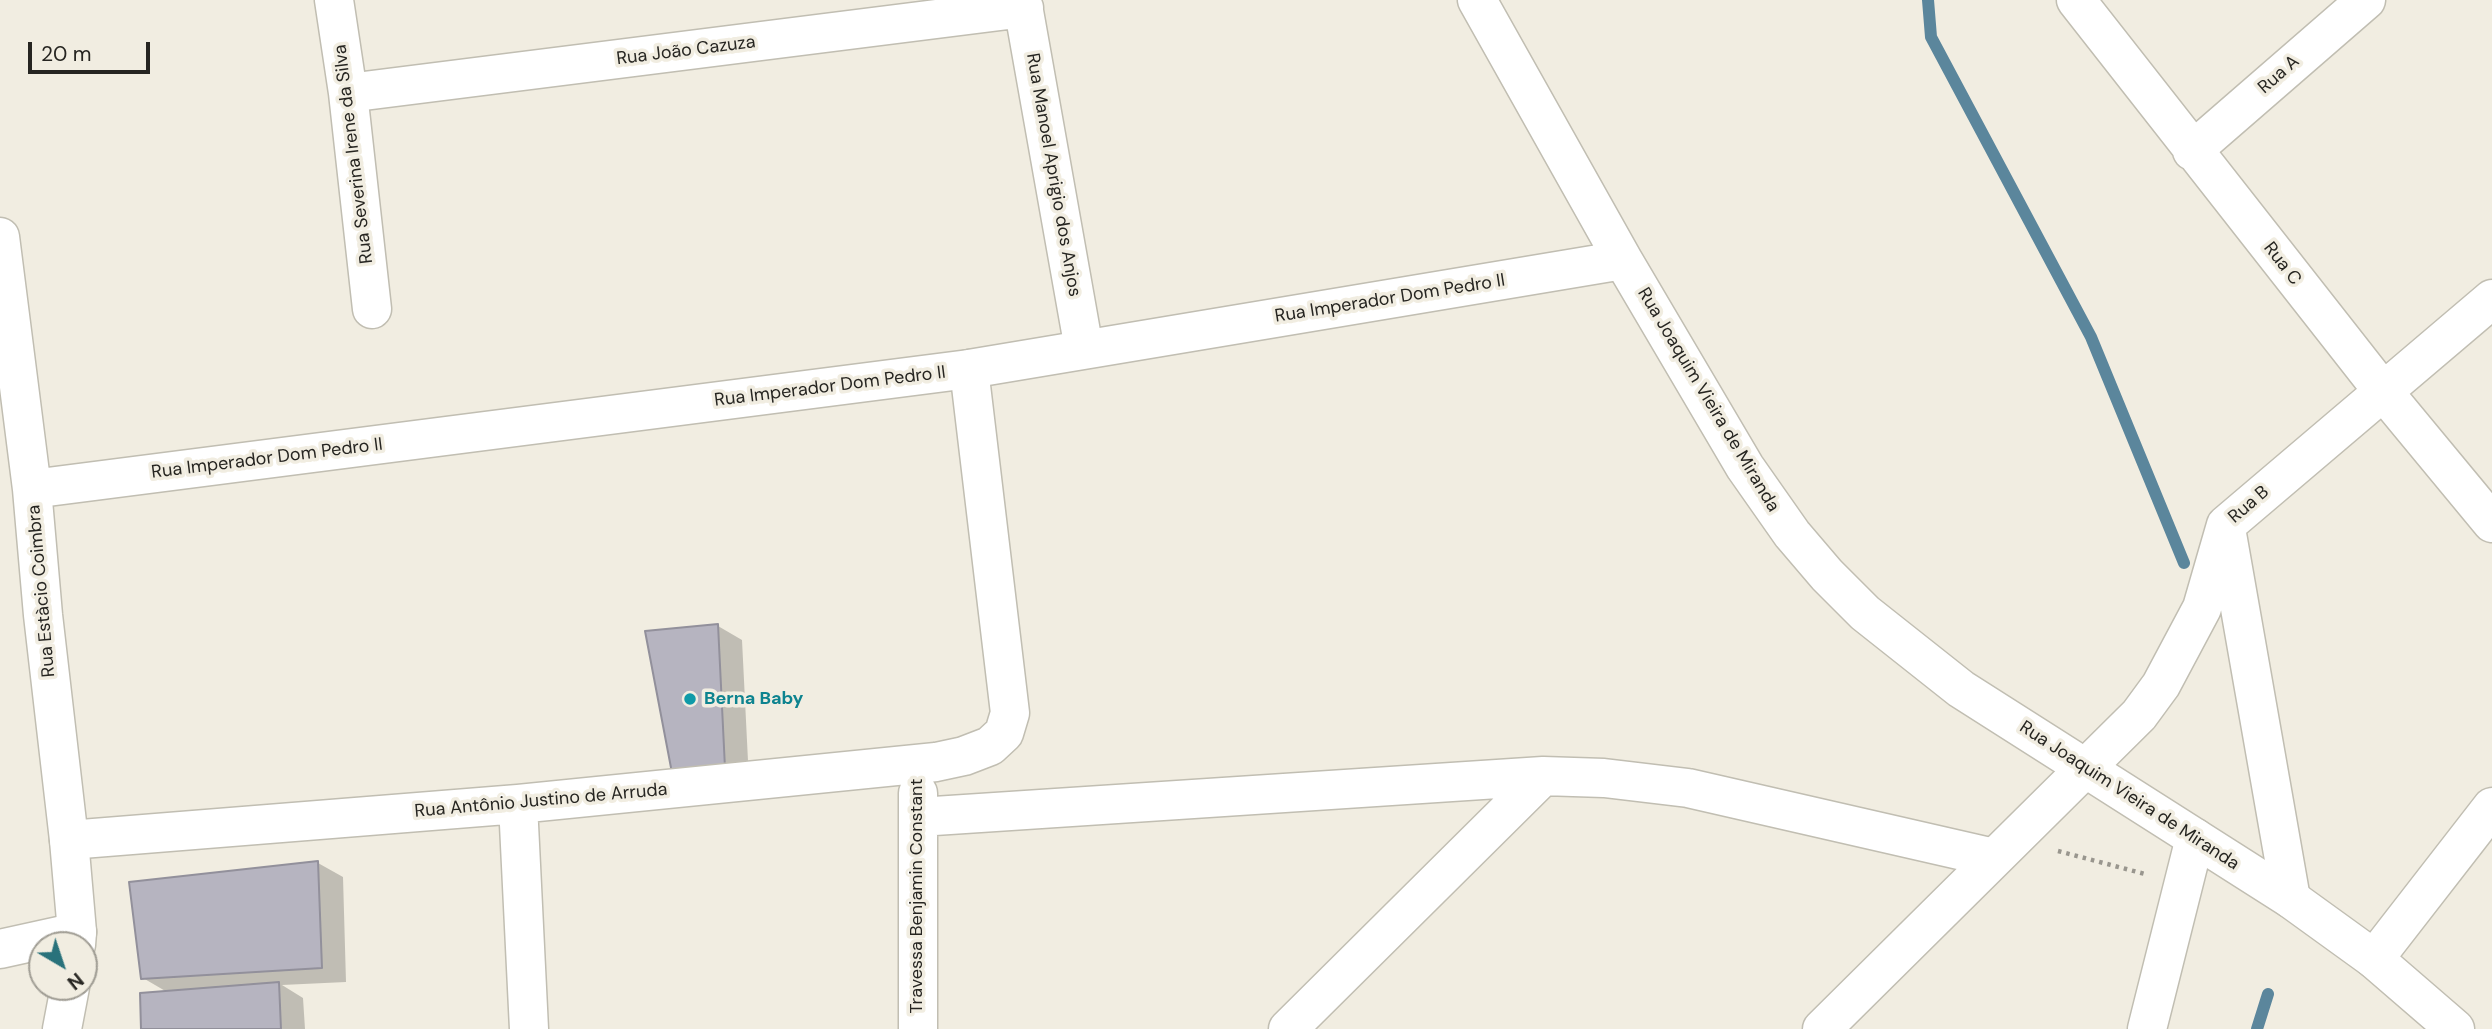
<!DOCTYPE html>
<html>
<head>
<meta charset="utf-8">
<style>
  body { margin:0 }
  #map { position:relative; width:2492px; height:1029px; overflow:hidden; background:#f1ede1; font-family:"DM Sans",sans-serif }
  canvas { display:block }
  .north { position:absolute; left:28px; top:931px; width:70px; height:70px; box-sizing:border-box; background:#f1ede1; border:2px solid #a09d94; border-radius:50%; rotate:141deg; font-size:19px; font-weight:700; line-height:28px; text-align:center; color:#262521 }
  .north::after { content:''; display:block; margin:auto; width:24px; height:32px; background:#29727b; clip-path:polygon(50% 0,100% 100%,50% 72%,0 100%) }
  .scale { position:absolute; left:28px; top:42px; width:122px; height:32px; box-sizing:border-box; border:4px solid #262521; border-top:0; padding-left:9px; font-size:21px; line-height:24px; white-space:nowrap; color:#262521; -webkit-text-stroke:5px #f1ede1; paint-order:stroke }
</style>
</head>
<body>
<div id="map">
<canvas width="2492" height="1029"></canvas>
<div class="north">N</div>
<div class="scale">20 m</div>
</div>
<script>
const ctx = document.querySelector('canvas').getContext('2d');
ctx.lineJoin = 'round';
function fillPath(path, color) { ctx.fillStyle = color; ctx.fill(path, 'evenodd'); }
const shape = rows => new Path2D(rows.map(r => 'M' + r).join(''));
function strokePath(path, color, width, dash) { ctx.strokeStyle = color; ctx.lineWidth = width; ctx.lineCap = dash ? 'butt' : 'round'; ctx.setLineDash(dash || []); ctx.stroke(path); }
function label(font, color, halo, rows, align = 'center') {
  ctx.font = font + ' "DM Sans",sans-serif'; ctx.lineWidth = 7; ctx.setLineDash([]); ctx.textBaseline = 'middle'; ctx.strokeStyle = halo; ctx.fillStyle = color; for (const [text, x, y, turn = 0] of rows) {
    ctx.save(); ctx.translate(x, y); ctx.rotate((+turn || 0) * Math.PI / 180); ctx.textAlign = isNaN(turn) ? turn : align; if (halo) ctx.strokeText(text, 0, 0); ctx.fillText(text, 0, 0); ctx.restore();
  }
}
const shadow = shape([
  [718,626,742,640,749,781,698,786],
  [318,863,343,877,346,982,282,985,303,998,305,1029,143,1029,167,992,143,978]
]);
const stream = shape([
  [1928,0,1931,37,2091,337,2184,563],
  [2257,1029,2268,994]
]);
const building = shape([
  [718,624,725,768,672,773,645,631,718,624],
  [318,861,322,968,141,979,129,882,318,861],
  [279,982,281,1029,141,1029,140,993,279,982]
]);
const path = shape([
  [2058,851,2145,874]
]);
const street = shape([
  [334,0,348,93,372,309],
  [1022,0,1084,349],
  [2076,0,2382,390,2492,523],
  [348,93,1024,8],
  [2192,151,2366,0],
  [2227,534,2291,899],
  [518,804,529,1029],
  [919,817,1543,776,1604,778,1688,788,1994,858],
  [69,840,518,804,936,762,964,756,990,746,1004,733,1010,713,969,369],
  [0,949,77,932],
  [2374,959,2492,807],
  [918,1029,918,793],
  [1288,1029,1543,776],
  [1822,1029,2139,715,2161,685,2202,608,2226,525,2492,299],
  [2147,1029,2195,838]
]);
const secondary = shape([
  [1477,0,1623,260,1745,467,1792,534,1827,575,1865,613,1961,689,2291,899,2374,959,2455,1029],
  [0,237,32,489,43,615,69,840,77,932,76,945],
  [32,489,969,369,1623,260],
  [62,1029,70,987]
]);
const markers = [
  [690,699,7,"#0f9aa8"]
];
const streetNames = [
  ["Rua João Cazuza",686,51,-7],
  ["Rua A",2279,75,-41],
  ["Rua Severina Irene da Silva",354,154,-97],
  ["Rua Manoel Aprigio dos Anjos",1053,175,80],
  ["Rua C",2282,264,52],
  ["Rua Imperador Dom Pedro II",1390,299,-9],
  ["Rua Imperador Dom Pedro II",830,387,-7],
  ["Rua Joaquim Vieira de Miranda",1708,400,59],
  ["Rua Imperador Dom Pedro II",267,459,-7],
  ["Rua B",2249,505,-41],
  ["Rua Estàcio Coimbra",42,591,-95],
  ["Rua Joaquim Vieira de Miranda",2129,796,33],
  ["Rua Antônio Justino de Arruda",541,801,-5],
  ["Travessa Benjamin Constant",917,896,-90]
];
const cultureNames = [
  ["Berna Baby",704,699]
];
fillPath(shadow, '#0003');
strokePath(stream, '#5b869c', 12);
fillPath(building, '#b6b4c0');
strokePath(building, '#92909b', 2);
strokePath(street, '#c1beb2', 41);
strokePath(secondary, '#c1beb2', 41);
strokePath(path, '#99968e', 4.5, [3.5, 5]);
strokePath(street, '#fff', 38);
strokePath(secondary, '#fff', 38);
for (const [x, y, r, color] of markers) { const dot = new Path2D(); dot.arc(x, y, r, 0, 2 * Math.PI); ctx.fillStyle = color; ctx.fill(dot); strokePath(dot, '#f1ede1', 2.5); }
label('18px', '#262521', '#f1ede1', streetNames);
label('bold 18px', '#0d838f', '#f1ede1', cultureNames, 'left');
</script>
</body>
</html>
